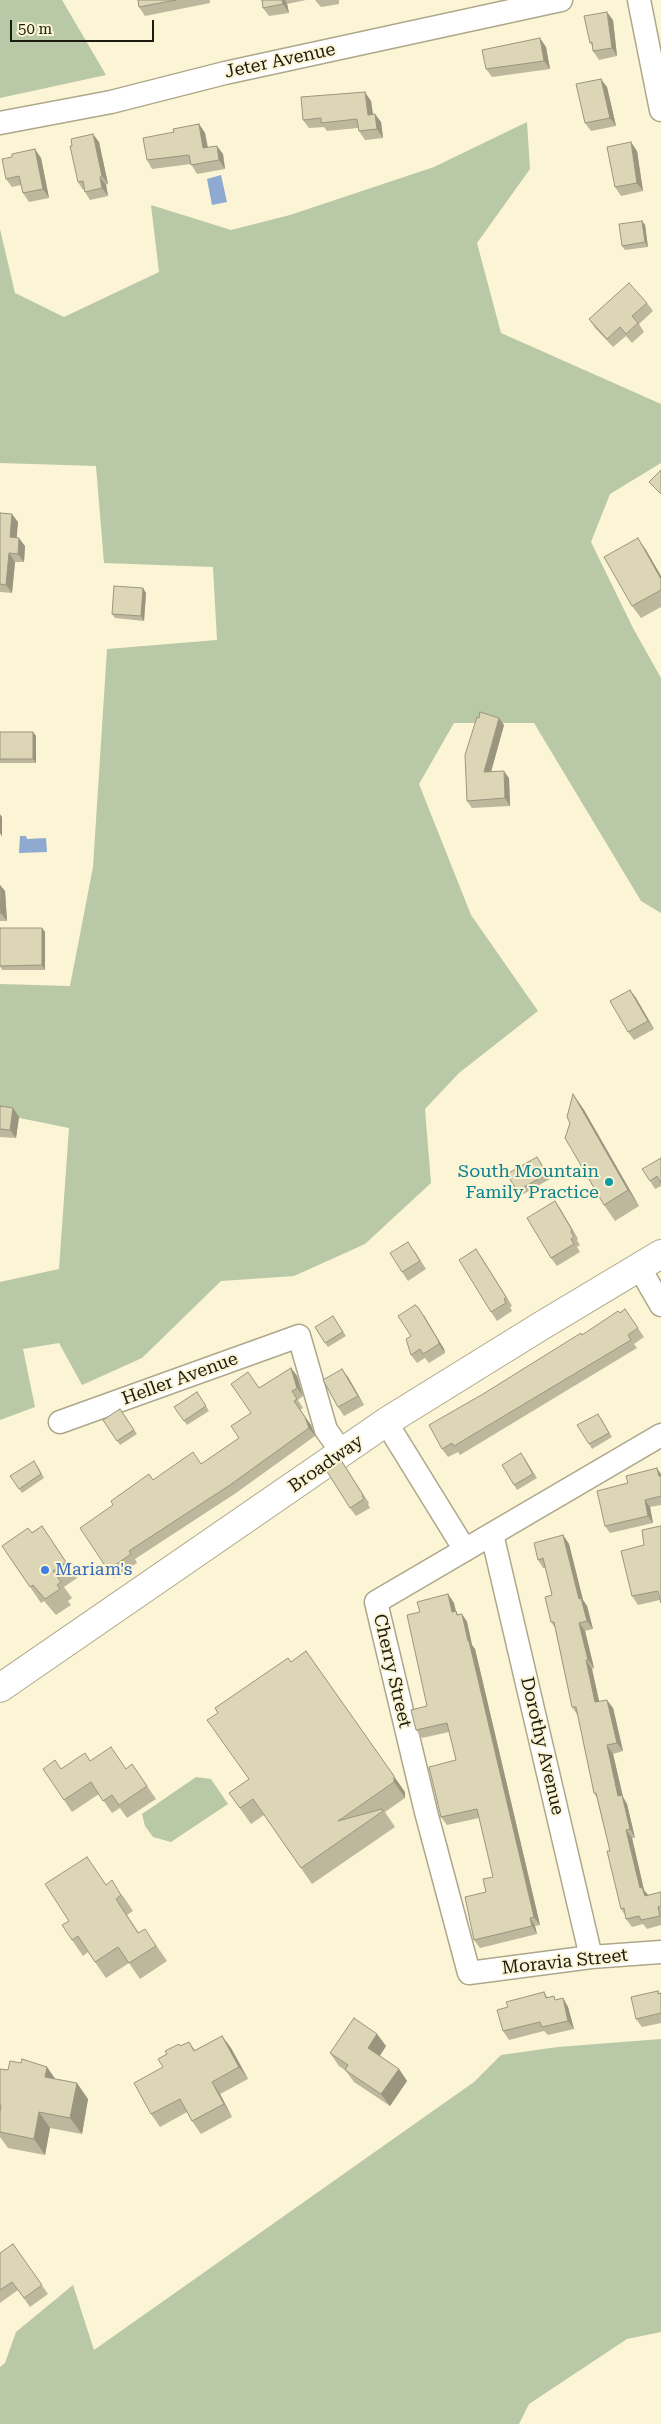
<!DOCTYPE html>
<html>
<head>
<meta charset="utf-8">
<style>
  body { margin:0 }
  #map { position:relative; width:661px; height:2424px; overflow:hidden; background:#fbf4d5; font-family:"Roboto Serif",serif }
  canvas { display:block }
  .scale { position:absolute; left:10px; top:20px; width:144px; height:22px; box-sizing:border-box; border:2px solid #1d1b10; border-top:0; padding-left:6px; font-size:15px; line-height:18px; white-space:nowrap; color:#1d1b10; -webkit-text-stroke:4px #fbf4d5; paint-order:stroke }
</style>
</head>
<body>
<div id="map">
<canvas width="661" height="2424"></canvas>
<div class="scale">50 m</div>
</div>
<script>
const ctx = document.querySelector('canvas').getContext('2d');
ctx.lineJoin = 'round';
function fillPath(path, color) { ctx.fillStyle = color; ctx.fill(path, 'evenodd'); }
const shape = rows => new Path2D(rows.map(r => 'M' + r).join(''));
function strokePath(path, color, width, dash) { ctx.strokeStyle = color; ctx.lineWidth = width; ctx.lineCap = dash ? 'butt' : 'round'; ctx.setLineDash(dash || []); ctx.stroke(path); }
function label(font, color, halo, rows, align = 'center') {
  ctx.font = font + ' "Roboto Serif",serif'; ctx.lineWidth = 4; ctx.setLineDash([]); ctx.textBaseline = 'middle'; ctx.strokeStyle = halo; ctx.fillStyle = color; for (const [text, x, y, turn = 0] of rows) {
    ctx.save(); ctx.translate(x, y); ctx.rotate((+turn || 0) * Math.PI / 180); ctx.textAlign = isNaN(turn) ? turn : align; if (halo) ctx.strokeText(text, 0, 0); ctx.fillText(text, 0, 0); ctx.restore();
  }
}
const green = shape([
  [0,0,62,0,106,75,0,98],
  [527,122,530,169,477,243,501,333,661,404,661,463,610,494,591,542,633,628,661,678,661,913,641,901,534,723,454,723,419,784,471,915,538,1011,459,1073,425,1109,431,1183,365,1244,294,1276,221,1281,142,1358,82,1385,59,1343,23,1349,35,1407,0,1420,0,1282,59,1269,69,1128,0,1114,0,984,70,986,93,867,107,649,217,640,213,567,104,563,96,466,0,463,0,229,15,293,64,317,159,272,151,205,231,230,290,215,434,167],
  [196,1777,211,1779,228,1804,171,1842,153,1837,145,1826,142,1814],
  [661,2039,661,2332,627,2339,529,2404,519,2424,0,2424,0,2367,5,2363,16,2332,73,2285,94,2350,474,2082,501,2055,558,2047]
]);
const water = shape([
  [221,175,227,202,212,205,207,179],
  [20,836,26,836,27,839,46,838,47,852,19,853]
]);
const minor = shape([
  [639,0,661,110],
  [0,123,111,102,225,73,561,0],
  [639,1267,661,1305],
  [60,1422,299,1336,326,1430,342,1452],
  [386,1422,465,1550],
  [661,1435,376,1602,426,1812,469,1973,591,1957,661,1952],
  [492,1534,591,1957]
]);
const major = shape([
  [0,1688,386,1422,541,1326,661,1254]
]);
const wall = shape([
  [138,0,210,0,210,3,145,16,139,7],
  [262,0,306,0,287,4,289,13,269,16,263,8],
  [315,0,339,0,339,4,321,7],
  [613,20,617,56,599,60,593,51,593,47,590,43],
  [546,47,550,69,492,77,486,69],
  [607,87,616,126,591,131,585,123],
  [371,101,373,114,381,122,383,138,365,140,359,131,358,128,327,131,324,127,309,128,303,120],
  [199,124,205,133,208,147,223,154,225,169,197,174,191,164,152,169,147,160,174,132],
  [99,142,108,184,106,185,108,196,90,200,85,192,84,189,83,190,78,182],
  [637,151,643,191,621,196,615,187],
  [12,157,41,158,49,198,29,202,23,193,21,185,12,187,6,179],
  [642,221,645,225,648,247,625,250,622,246],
  [647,303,653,311,639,324,644,332,632,343,626,336,613,347,595,328,589,319],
  [0,513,18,522,16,537,25,546,24,562,15,562,12,593,0,592],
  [646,550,661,576,661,607,641,618,632,606],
  [143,588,146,593,144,621,115,618,112,614],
  [504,725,491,772,509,778,510,806,472,808,467,801],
  [0,732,33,732,36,736,36,763,0,763],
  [0,885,5,891,7,921,0,921],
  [0,928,42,928,45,932,45,970,2,970,0,966],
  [630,990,636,998,654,1029,634,1040,628,1032],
  [573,1094,584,1110,639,1206,615,1221,604,1205,570,1123],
  [0,1106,13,1108,19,1117,16,1138,0,1137],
  [661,1158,661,1186,655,1189,650,1181],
  [540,1161,550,1179,520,1196,517,1191],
  [555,1201,578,1239,577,1240,580,1245,577,1247,580,1252,557,1266,551,1258],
  [414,1250,426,1269,408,1281,402,1272],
  [482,1258,512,1306,510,1307,512,1311,497,1321,491,1312],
  [625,1309,644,1337,634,1344,637,1348,460,1455,458,1452,448,1457,442,1449,483,1394],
  [424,1315,444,1349,445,1353,429,1363,425,1358,417,1363,411,1355,411,1336],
  [333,1316,346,1336,328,1347,325,1343],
  [291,1368,297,1376,303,1396,298,1400,303,1408,300,1410,311,1425,315,1436,236,1493,135,1559,137,1563,114,1578,108,1570,153,1480,201,1464,239,1438,251,1413,259,1388],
  [348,1377,364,1405,344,1416,338,1407],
  [197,1392,209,1411,187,1425,174,1407],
  [120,1409,137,1434,120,1445,103,1420],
  [601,1418,612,1437,592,1449,589,1444],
  [524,1457,537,1478,517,1490,514,1485],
  [341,1460,369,1503,368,1504,370,1508,356,1516,350,1508],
  [37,1465,44,1478,22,1493,10,1476],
  [661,1474,661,1505,650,1507,653,1523,610,1533,605,1526,628,1483],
  [42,1526,77,1578,64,1587,72,1598,68,1601,71,1605,56,1615,44,1601,41,1603,2,1546,32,1532],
  [563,1535,569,1544,583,1600,587,1606,593,1629,585,1631,594,1668,592,1669,599,1701,613,1708,623,1751,613,1754,623,1797,627,1804,635,1838,632,1838,644,1890,648,1895,661,1892,661,1925,647,1929,643,1924,632,1927,626,1919,625,1915,621,1909,610,1851,597,1798,594,1793,578,1716,572,1707,555,1628,551,1622,552,1595,545,1568,543,1568,538,1560],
  [644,1545,660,1600,638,1605,632,1596],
  [448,1594,454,1603,456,1612,458,1615,462,1614,467,1622,472,1645,475,1649,540,1925,535,1926,537,1934,480,1948,474,1940,486,1892,493,1877,479,1818,447,1825,441,1817,456,1760,449,1732,422,1738,416,1730,427,1706,420,1612],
  [291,1662,405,1792,405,1798,385,1812,395,1827,312,1884,264,1815,251,1824,229,1793,249,1779],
  [90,1761,126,1769,132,1764,156,1799,127,1818,120,1808,112,1813,99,1794,72,1812,64,1800,61,1769],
  [106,1884,123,1896,133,1911,127,1915,139,1933,156,1945,167,1961,140,1979,129,1963,106,1978,88,1952,83,1956,72,1940,69,1921],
  [658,1991,659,1994,661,1993,661,2023,642,2027,636,2019],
  [544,1992,548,1998,556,2000,563,1998,568,2007,574,2029,548,2035,544,2031,509,2040,503,2031,508,2007],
  [377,2034,386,2046,380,2056,399,2069,407,2081,390,2106,354,2082,346,2071,339,2066,330,2053],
  [222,2036,231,2048,248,2079,220,2094,232,2117,201,2134,192,2121,187,2112,160,2127,151,2114,163,2067,181,2046,189,2042,195,2050],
  [47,2067,55,2079,88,2099,82,2134,50,2128,45,2155,8,2148,0,2137,0,2069,8,2070],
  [13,2244,48,2294,30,2307,18,2290,0,2303,0,2253]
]);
const shadedWall = shape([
  [282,0,285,0,287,4,289,13,283,4],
  [607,12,613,20,617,56,612,48],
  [540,38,546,47,550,69,544,61],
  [601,79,607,87,616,126,610,118],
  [365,92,371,101,374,123,368,115],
  [375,114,381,122,383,138,377,129],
  [199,124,205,133,209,157,203,148],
  [93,134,99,142,108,184,102,176],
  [631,142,637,151,643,191,637,183],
  [217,146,223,154,225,169,219,160],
  [35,149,41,158,49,198,43,189],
  [100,177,106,185,108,196,102,188],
  [642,221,645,225,648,247,645,242],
  [12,514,18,522,16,546,10,537],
  [19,538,25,546,24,562,18,554],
  [638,538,646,550,661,576,661,579],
  [9,553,15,562,12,593,6,585],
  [143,588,146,593,144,621,141,616],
  [499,718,504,725,489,779,484,772],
  [33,732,36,736,36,763,33,759],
  [504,771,509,778,510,806,505,798],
  [0,814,2,817,2,837,0,833],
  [0,885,5,891,7,921,1,913],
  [42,928,45,932,45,970,42,965],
  [630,990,636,998,654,1029,648,1021],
  [573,1094,584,1110,639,1206,628,1190],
  [13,1108,19,1117,16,1138,10,1130],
  [555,1201,561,1210,578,1239,572,1230],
  [476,1249,482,1258,512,1306,506,1297],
  [418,1307,444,1349,445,1353,439,1344],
  [291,1368,297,1376,303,1396,297,1388],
  [342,1369,348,1377,364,1405,358,1396],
  [294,1401,311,1425,315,1436,309,1428],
  [657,1468,661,1474,661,1479,659,1476],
  [645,1500,650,1507,653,1523,648,1516],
  [563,1535,569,1544,583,1600,587,1606,593,1629,587,1621,579,1599],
  [448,1594,454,1603,456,1612,462,1619,452,1612],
  [462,1614,467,1622,472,1645,475,1649,540,1925,534,1917],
  [579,1623,585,1631,594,1668,588,1660],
  [306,1651,405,1792,405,1798,394,1782],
  [586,1660,592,1669,601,1710,595,1702],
  [607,1700,613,1708,623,1751,617,1743],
  [607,1745,613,1754,623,1797,627,1804,635,1838,630,1829,618,1796],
  [626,1830,632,1838,644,1890,648,1895,645,1896,640,1888],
  [530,1918,535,1926,537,1934,532,1926],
  [563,1998,568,2007,574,2029,568,2021],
  [377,2034,386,2046,377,2060,368,2048],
  [222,2036,231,2048,248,2079,239,2067],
  [47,2067,58,2083,45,2077],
  [399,2069,407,2081,390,2106,381,2094],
  [212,2082,220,2094,232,2117,224,2104],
  [77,2083,88,2099,82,2134,70,2118],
  [39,2112,50,2128,45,2155,34,2139]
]);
const building = shape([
  [138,0,176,0,139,7,138,0],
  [262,0,282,0,283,4,263,8,262,0],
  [607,12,612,48,593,51,592,42,590,43,584,16,607,12],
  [540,38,544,61,486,69,482,50,540,38],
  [601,79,610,118,585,123,576,84,601,79],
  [365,92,368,115,375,114,377,129,359,131,357,119,321,123,321,118,303,120,301,97,365,92],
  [199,124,203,148,217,146,219,160,191,165,189,155,147,160,143,138,174,132,173,129,199,124],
  [93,134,102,176,100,177,102,188,85,192,83,181,78,182,70,146,72,146,71,139,93,134],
  [631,142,637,183,615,187,607,147,631,142],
  [35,149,43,189,23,193,19,176,6,179,2,159,12,157,12,154,35,149],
  [642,221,645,242,622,246,619,224,642,221],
  [629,283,647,303,632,316,638,323,626,334,620,327,607,339,589,319,629,283],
  [661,470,661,494,649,482,661,470],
  [0,513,12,514,10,537,19,538,18,554,9,553,6,585,0,584,0,513],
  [638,538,661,579,661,590,632,606,604,557,638,538],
  [114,586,143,588,141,616,112,614,114,586],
  [480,712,499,718,484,772,504,771,505,798,467,801,465,755,477,717,479,718,480,712],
  [0,732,33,732,33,759,0,759,0,732],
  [0,898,1,913,0,913,0,898],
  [0,928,42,928,42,965,0,966,0,928],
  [630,990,648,1021,628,1032,610,1001,630,990],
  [573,1094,628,1190,604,1205,565,1138,570,1123,567,1117,573,1094],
  [0,1106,13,1108,10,1130,0,1129,0,1106],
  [537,1157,547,1174,517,1191,507,1174,537,1157],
  [661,1158,661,1183,657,1176,650,1181,642,1169,661,1158],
  [555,1201,572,1230,571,1232,574,1237,571,1239,574,1244,551,1258,527,1218,555,1201],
  [408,1242,420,1261,402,1272,390,1253,408,1242],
  [476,1249,506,1297,504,1299,506,1303,491,1312,459,1260,476,1249],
  [415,1305,418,1307,438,1340,439,1344,423,1354,420,1349,411,1355,406,1339,411,1336,398,1316,415,1305],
  [625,1309,638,1328,628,1335,631,1340,454,1446,452,1443,442,1449,429,1425,483,1394,581,1333,582,1335,618,1311,620,1313,625,1309],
  [333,1316,343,1332,325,1343,315,1327,333,1316],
  [291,1368,297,1388,292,1391,297,1399,294,1401,305,1417,309,1428,230,1485,129,1551,131,1554,108,1570,80,1528,113,1505,111,1501,149,1474,153,1480,193,1452,201,1464,239,1438,231,1426,251,1413,231,1384,248,1372,259,1388,291,1368],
  [342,1369,358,1396,338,1407,323,1380,342,1369],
  [197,1392,206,1406,184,1421,174,1407,197,1392],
  [120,1409,134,1430,117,1441,103,1420,120,1409],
  [598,1414,609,1433,589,1444,577,1425,598,1414],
  [521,1453,533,1474,514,1485,502,1465,521,1453],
  [341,1460,363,1495,362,1496,364,1499,350,1508,326,1470,341,1460],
  [34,1461,41,1474,19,1489,10,1476,34,1461],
  [657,1468,659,1476,661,1476,661,1496,645,1500,648,1516,605,1526,597,1491,628,1483,626,1476,657,1468],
  [42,1526,66,1562,53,1571,61,1582,57,1585,60,1589,45,1599,33,1585,30,1587,2,1546,28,1528,32,1533,42,1526],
  [661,1526,661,1603,658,1591,632,1596,621,1551,644,1545,642,1530,661,1526],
  [563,1535,579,1599,581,1598,587,1621,579,1623,588,1660,586,1660,595,1702,607,1700,617,1743,607,1745,618,1796,622,1795,630,1829,626,1830,640,1888,642,1887,645,1896,661,1892,661,1906,658,1907,660,1916,641,1920,639,1916,626,1919,624,1908,621,1909,607,1851,610,1851,596,1793,594,1793,576,1707,572,1707,554,1622,551,1622,545,1597,552,1595,543,1558,538,1560,534,1543,563,1535],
  [448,1594,452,1612,456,1611,457,1615,462,1614,468,1641,469,1641,534,1917,530,1918,532,1926,474,1940,465,1897,486,1892,483,1879,493,1877,477,1809,441,1817,429,1767,456,1760,447,1723,416,1730,411,1710,427,1706,407,1615,420,1612,417,1602,448,1594],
  [306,1651,394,1776,394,1782,338,1821,382,1809,383,1811,301,1868,253,1799,240,1808,229,1793,249,1779,207,1720,218,1713,215,1708,288,1658,291,1662,306,1651],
  [111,1747,126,1769,132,1764,147,1786,119,1805,112,1795,103,1801,91,1782,64,1800,43,1769,55,1760,61,1769,85,1753,90,1761,111,1747],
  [87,1857,106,1885,112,1880,121,1895,116,1899,138,1933,145,1929,156,1946,129,1963,118,1947,95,1962,78,1936,72,1940,62,1925,69,1921,45,1884,87,1857],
  [658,1991,658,1994,661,1993,661,2013,636,2019,631,1997,658,1991],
  [544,1992,546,1998,554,1996,555,2000,563,1998,568,2021,542,2027,540,2022,503,2031,497,2010,508,2007,506,2002,544,1992],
  [354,2018,377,2034,368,2048,399,2069,381,2094,345,2070,348,2065,330,2053,354,2018],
  [222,2036,239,2067,212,2082,224,2104,192,2121,180,2099,151,2114,134,2083,163,2067,158,2059,167,2054,165,2051,179,2044,180,2046,189,2042,194,2051,222,2036],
  [22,2059,47,2067,45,2077,77,2083,70,2118,39,2112,34,2139,0,2132,0,2113,1,2105,0,2105,0,2069,8,2070,10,2061,21,2063,22,2059],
  [13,2244,42,2285,24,2298,12,2282,0,2290,0,2253,13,2244]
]);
const markers = [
  [609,1182,5,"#0f9aa8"],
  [45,1570,5,"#3f7fe0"]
];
const streetNames = [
  ["Jeter Avenue",280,61,-12],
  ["Heller Avenue",180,1379,-20],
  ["Broadway",326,1464,-35],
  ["Cherry Street",392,1671,77],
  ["Dorothy Avenue",542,1746,77],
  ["Moravia Street",565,1962,-6]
];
const cultureNames = [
  ["South Mountain",599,1172],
  ["Family Practice",599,1193]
];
const shopNames = [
  ["Mariam's",55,1570]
];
fillPath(green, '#b9c8a6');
fillPath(water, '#8eaad1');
strokePath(minor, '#aea78a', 25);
strokePath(major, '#aea78a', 30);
strokePath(minor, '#fff', 22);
strokePath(major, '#fff', 28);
fillPath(wall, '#bdb79d');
fillPath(shadedWall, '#9a957f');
fillPath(building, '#dcd5b6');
strokePath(building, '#9a957f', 1);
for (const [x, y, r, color] of markers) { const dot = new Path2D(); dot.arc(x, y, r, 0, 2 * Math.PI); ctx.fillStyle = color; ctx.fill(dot); strokePath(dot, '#fbf4d5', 2); }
label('18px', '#1d1b10', '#fbf4d5', streetNames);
label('18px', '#0d838f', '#fbf4d5', cultureNames, 'right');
label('18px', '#366cbe', '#fbf4d5', shopNames, 'left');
</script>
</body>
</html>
